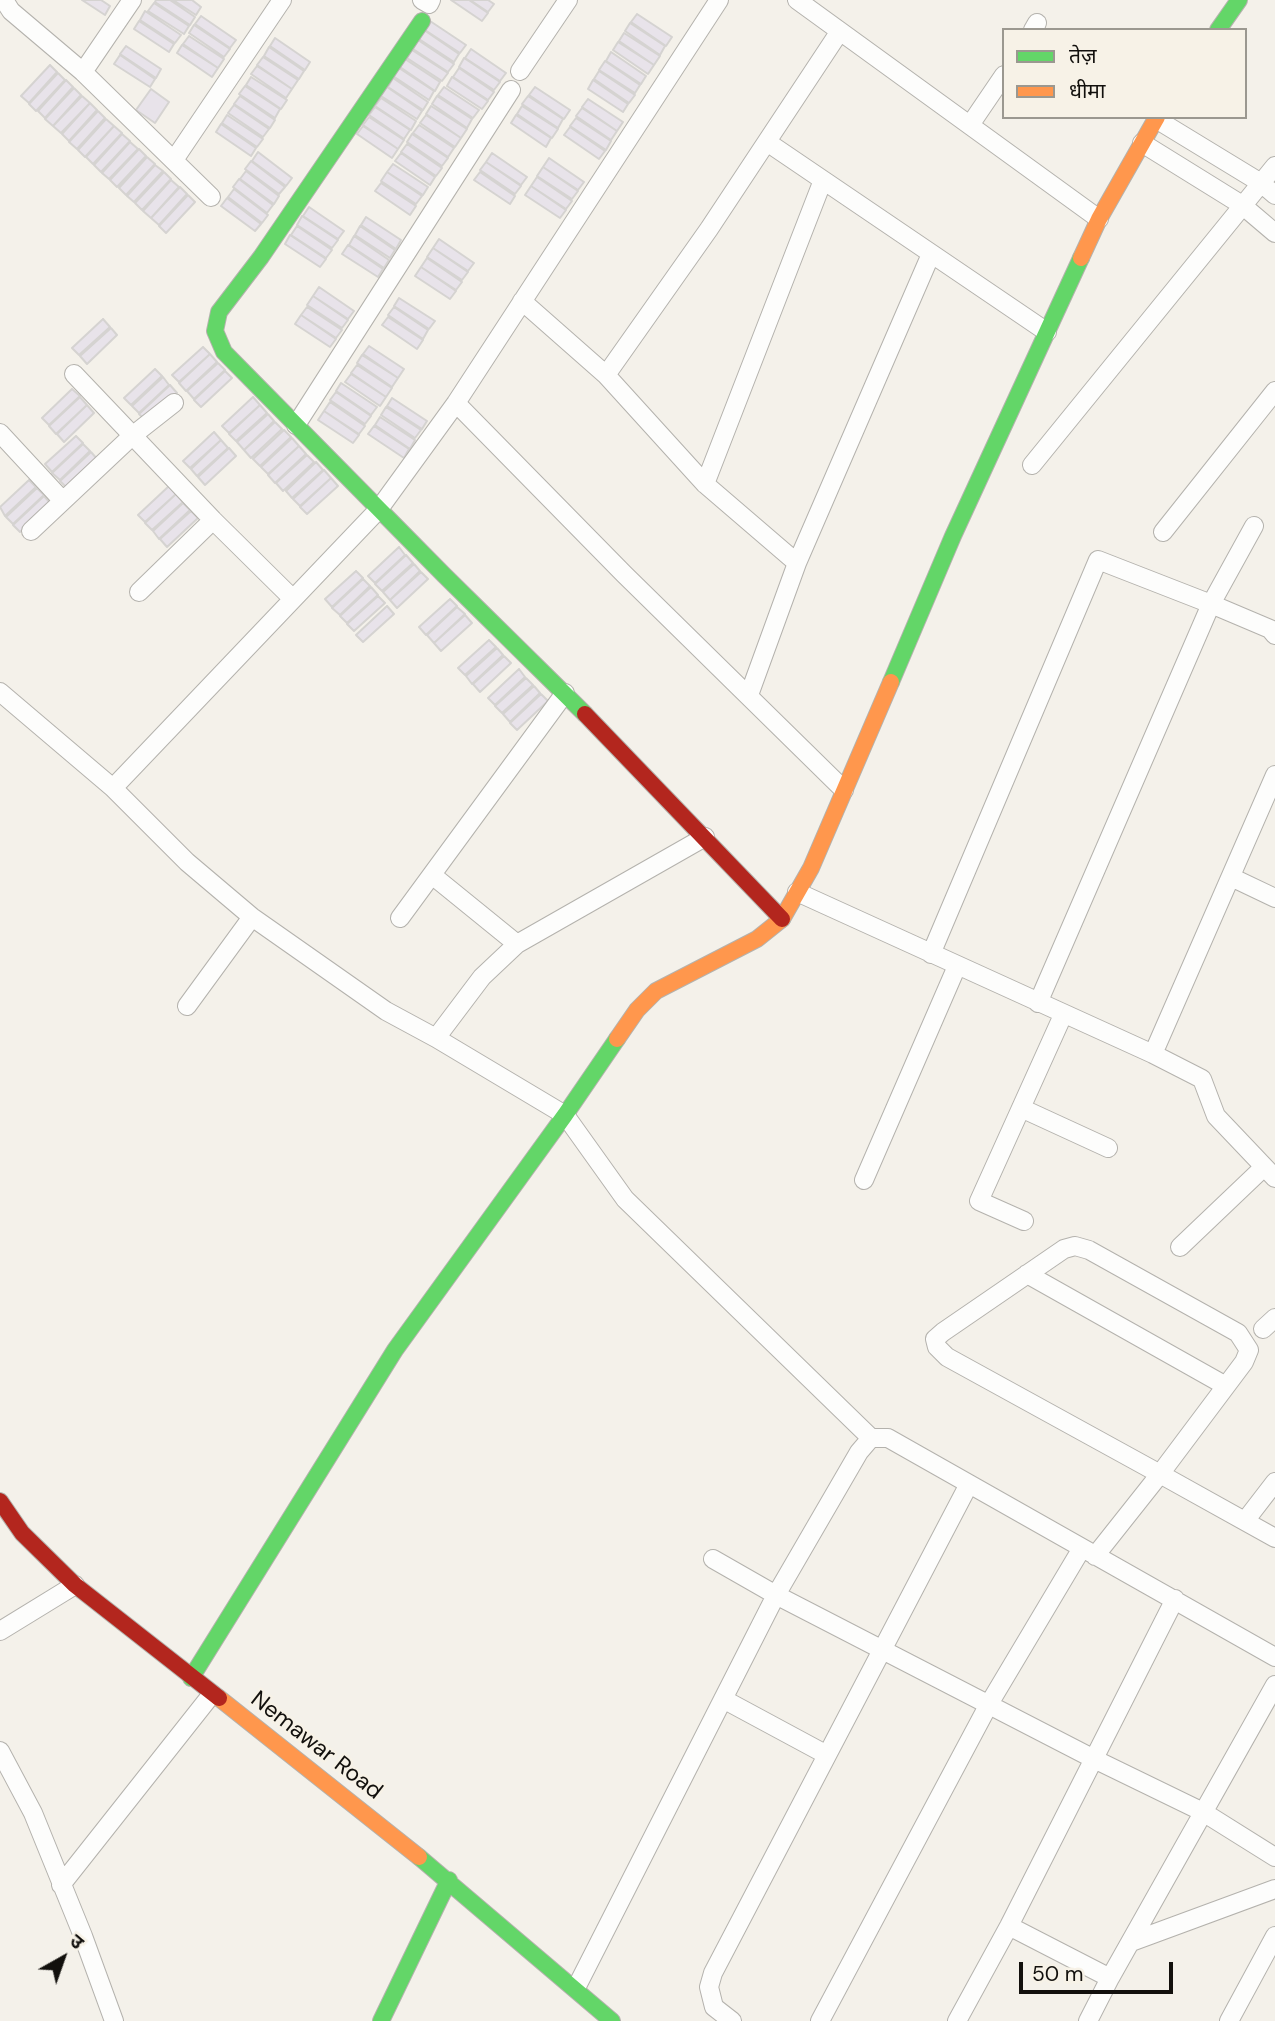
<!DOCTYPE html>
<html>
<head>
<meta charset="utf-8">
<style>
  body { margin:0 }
  #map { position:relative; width:1275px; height:2021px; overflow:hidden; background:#f4f1ea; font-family:"DM Sans","Noto Sans Devanagari",sans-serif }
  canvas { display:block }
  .legend { position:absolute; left:1002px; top:28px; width:245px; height:91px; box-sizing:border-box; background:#f7f2e7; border:2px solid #9b9890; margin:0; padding:9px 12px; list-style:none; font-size:21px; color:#12100d }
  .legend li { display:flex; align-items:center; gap:14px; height:35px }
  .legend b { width:35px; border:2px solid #9b9890 }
  .north { position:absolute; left:28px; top:1923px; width:70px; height:70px; -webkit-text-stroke:5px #f7f2e7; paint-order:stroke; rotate:40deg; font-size:19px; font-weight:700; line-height:28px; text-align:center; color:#12100d }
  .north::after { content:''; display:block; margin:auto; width:24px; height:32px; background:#12100d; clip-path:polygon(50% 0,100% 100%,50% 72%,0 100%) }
  .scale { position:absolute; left:1019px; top:1962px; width:154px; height:32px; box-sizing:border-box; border:4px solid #12100d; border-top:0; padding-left:9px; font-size:21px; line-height:24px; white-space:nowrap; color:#12100d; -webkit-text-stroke:5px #f7f2e7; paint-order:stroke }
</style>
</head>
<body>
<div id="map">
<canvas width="1275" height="2021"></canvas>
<ul class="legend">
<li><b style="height:9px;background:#63d668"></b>तेज़</li>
<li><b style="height:9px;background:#ff974d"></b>धीमा</li>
</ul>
<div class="north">उ</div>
<div class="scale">50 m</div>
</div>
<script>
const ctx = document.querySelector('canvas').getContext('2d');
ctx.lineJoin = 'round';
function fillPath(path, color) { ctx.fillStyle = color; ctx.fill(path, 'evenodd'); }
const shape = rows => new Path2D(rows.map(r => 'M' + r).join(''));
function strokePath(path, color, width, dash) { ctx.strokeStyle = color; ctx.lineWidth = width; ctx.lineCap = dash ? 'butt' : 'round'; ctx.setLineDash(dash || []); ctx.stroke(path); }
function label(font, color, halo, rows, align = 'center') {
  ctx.font = font + ' "DM Sans",sans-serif'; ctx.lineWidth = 5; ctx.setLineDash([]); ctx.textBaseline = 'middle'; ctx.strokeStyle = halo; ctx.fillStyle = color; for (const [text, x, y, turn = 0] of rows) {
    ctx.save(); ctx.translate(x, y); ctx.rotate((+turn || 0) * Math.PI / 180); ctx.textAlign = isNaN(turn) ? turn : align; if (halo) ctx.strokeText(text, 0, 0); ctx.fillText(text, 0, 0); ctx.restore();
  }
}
const building = shape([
  [82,0,101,0,110,6,105,15,82,0],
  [156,0,170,0,195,17,190,25,155,2,156,0],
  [173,0,192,0,201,7,196,15,173,0],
  [451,0,469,0,488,13,482,21,451,0],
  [470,0,488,0,494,4,488,12,470,0],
  [154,3,189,26,184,34,148,11,154,3],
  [145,11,181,35,175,43,140,20,145,11],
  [637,14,672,37,666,46,631,22,637,14],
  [201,16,236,40,230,48,195,24,201,16],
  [139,21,174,44,169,52,134,29,139,21],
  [430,21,466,45,460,53,425,30,430,21],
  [630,23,665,46,660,55,625,31,630,23],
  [194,25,230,49,224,57,189,33,194,25],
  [424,30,459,54,454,62,419,39,424,30],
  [624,33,660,56,654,65,619,41,624,33],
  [189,36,224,59,218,68,183,44,189,36],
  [275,38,310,62,305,70,270,46,275,38],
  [418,40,454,64,448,72,413,49,418,40],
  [618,42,654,65,648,74,613,50,618,42],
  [182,45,218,68,212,77,177,53,182,45],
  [126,46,161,69,156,78,120,54,126,46],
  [269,47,304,71,299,79,264,56,269,47],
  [471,49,506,73,500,81,465,58,471,49],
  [412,50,448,73,442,81,407,58,412,50],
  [611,52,646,76,641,84,606,61,611,52],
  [120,55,155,79,150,87,114,64,120,55],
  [263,57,298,80,292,89,257,65,263,57],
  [464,58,500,82,494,90,459,67,464,58],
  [405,59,440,82,435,91,400,67,405,59],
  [605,61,640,85,635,93,599,70,605,61],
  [50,65,57,72,29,103,21,96,50,65],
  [257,66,292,89,286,98,251,74,257,66],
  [399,68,434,91,429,100,393,76,399,68],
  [459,68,494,92,488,100,453,77,459,68],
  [599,71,635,95,629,103,594,79,599,71],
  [58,73,65,80,36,111,29,104,58,73],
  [251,77,287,100,281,109,246,85,251,77],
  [452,77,488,101,482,109,447,86,452,77],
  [393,78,428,102,423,110,388,87,393,78],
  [66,80,73,87,45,118,38,111,66,80],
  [593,80,628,104,623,112,588,89,593,80],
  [245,86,280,109,275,118,239,94,245,86],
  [387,87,422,111,417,119,381,96,387,87],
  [444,87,479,110,473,118,438,95,444,87],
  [535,87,570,110,564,119,529,95,535,87],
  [74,88,81,95,53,126,45,119,74,88],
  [151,89,169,102,155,123,136,110,151,89],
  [82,96,90,103,61,133,53,126,82,96],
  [240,96,275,120,270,128,234,104,240,96],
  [437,96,472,119,467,128,432,104,437,96],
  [528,96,563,119,558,128,522,104,528,96],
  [381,98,416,121,411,130,375,106,381,98],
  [588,99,623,122,617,131,582,107,588,99],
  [90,103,97,110,69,141,62,134,90,103],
  [234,105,269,129,263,137,228,113,234,105],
  [431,106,467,129,461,138,426,114,431,106],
  [522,106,558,129,552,138,517,114,522,106],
  [375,107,410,130,404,139,369,115,375,107],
  [582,108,617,131,611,140,576,116,582,108],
  [98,111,105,118,77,149,69,142,98,111],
  [227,115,263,139,257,147,222,123,227,115],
  [426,115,461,138,455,147,420,123,426,115],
  [516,115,551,138,546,147,511,123,516,115],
  [369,117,404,140,398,149,363,125,369,117],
  [576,118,611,141,606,150,570,126,576,118],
  [106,119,114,126,85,157,78,150,106,119],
  [221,124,256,148,251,156,216,132,221,124],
  [419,125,454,148,448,157,413,133,419,125],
  [114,126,122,133,93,164,86,157,114,126],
  [363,126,398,149,392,158,357,134,363,126],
  [570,127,605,151,599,159,564,135,570,127],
  [122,134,130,141,101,172,94,165,122,134],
  [412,134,448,158,442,166,407,142,412,134],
  [130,142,138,149,109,179,102,173,130,142],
  [407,144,442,168,436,176,401,152,407,144],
  [139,149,146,156,117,187,110,180,139,149],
  [258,152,292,178,286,186,252,161,258,152],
  [401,153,435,177,430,185,395,161,401,153],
  [492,153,527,177,521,185,486,162,492,153],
  [147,157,155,164,126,195,119,188,147,157],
  [549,158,584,182,578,190,543,167,549,158],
  [251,161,285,187,279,194,245,169,251,161],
  [486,162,521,186,515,194,480,170,486,162],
  [393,164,428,187,423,195,387,172,393,164],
  [155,165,163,171,134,202,127,196,155,165],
  [543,167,578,191,572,199,537,176,543,167],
  [246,171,279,196,274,204,240,179,246,171],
  [164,172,171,179,142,210,135,203,164,172],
  [387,172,422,196,416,204,381,181,387,172],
  [480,172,515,196,510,204,474,180,480,172],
  [537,177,572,201,566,209,531,186,537,177],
  [239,179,273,205,267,213,233,187,239,179],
  [171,180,179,187,151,218,143,211,171,180],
  [381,183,416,206,410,215,375,191,381,183],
  [531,186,566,210,560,218,525,195,531,186],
  [180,187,187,194,159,225,151,218,180,187],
  [234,189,268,215,262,223,228,197,234,189],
  [188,195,195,202,166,233,159,226,188,195],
  [227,198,261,224,255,231,221,206,227,198],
  [309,207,344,231,338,239,303,216,309,207],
  [302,216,338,240,332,248,297,225,302,216],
  [366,217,401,240,396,249,361,225,366,217],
  [297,226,332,250,326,258,291,235,297,226],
  [360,226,395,250,390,258,355,235,360,226],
  [290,235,326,259,320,267,285,244,290,235],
  [354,236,389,260,384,268,349,245,354,236],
  [439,239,474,263,468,271,433,248,439,239],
  [348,245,383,269,378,277,342,254,348,245],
  [433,248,468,272,462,280,427,257,433,248],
  [427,258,462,282,456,290,421,267,427,258],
  [421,267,456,291,450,299,415,276,421,267],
  [319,287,354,311,348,319,313,296,319,287],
  [313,296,348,320,342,328,307,305,313,296],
  [399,298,435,321,429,329,394,306,399,298],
  [307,307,342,330,336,338,301,315,307,307],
  [394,307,428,330,423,339,388,315,394,307],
  [301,315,336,339,330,347,295,324,301,315],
  [388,317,423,340,417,349,382,325,388,317],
  [103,319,110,327,79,355,72,348,103,319],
  [111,328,117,335,87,364,80,356,111,328],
  [369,346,404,369,398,378,363,354,369,346],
  [203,347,210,354,179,382,172,375,203,347],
  [210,354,217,362,186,391,179,383,210,354],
  [362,355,398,378,392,387,357,363,362,355],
  [218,363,225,370,194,399,187,391,218,363],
  [357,365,392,388,386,397,351,373,357,365],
  [155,369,162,376,131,405,124,398,155,369],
  [225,371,232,378,201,407,194,400,225,371],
  [351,374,386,397,380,406,345,382,351,374],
  [163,377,169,385,139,413,132,406,163,377],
  [341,383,377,407,371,415,336,391,341,383],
  [170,385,177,393,146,421,139,414,170,385],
  [72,389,80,396,49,425,42,418,72,389],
  [336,392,371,416,365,424,330,400,336,392],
  [80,397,87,405,56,434,49,426,80,397],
  [253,397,260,405,229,433,222,426,253,397],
  [392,398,427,421,422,429,387,406,392,398],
  [330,402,365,426,359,434,324,411,330,402],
  [87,405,94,413,64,442,57,434,87,405],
  [260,405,267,413,236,441,229,434,260,405],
  [386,407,421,430,415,438,381,415,386,407],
  [324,411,359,435,353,443,318,420,324,411],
  [268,414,274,421,244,450,237,442,268,414],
  [380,417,415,440,410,449,375,425,380,417],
  [275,422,282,429,251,458,244,450,275,422],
  [374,426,409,449,404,458,368,434,374,426],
  [284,430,291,437,260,466,253,459,284,430],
  [214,432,221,440,190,468,183,461,214,432],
  [76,436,83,443,52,472,45,464,76,436],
  [292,438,299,446,268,474,261,467,292,438],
  [221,440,228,448,197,476,191,469,221,440],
  [83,444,90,451,60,480,52,473,83,444],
  [299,446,306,454,275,483,268,475,299,446],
  [229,448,236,456,205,485,198,477,229,448],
  [91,452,98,460,67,488,60,481,91,452],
  [307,455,314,462,283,491,276,483,307,455],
  [316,462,323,470,292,498,286,491,316,462],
  [324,470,331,478,300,506,293,499,324,470],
  [331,478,338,486,307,514,300,507,331,478],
  [29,480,36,487,5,516,0,507,29,480],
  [169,486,176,494,145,522,138,515,169,486],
  [37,488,44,495,13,524,6,517,37,488],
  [176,494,183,502,152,530,145,523,176,494],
  [44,496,51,504,20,532,13,525,44,496],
  [183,503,190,510,159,539,153,531,183,503],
  [191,511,198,518,167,547,160,539,191,511],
  [399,547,405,555,375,583,368,576,399,547],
  [406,555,413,563,382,591,375,584,406,555],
  [414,564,420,571,390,600,383,592,414,564],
  [356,571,363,578,332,607,325,599,356,571],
  [421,572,428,579,397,608,390,600,421,572],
  [363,579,370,586,340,615,332,608,363,579],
  [371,587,378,595,347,623,340,616,371,587],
  [378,596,385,603,354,631,347,624,378,596],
  [450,599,457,606,426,635,419,627,450,599],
  [387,606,394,614,363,642,356,635,387,606],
  [457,607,465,614,434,643,427,635,457,607],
  [465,615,472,623,441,651,434,643,465,615],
  [489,640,496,647,465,675,458,668,489,640],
  [497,648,503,655,472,684,466,676,497,648],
  [504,656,511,663,480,692,473,684,504,656],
  [519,669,525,677,495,705,488,698,519,669],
  [526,678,533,685,502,713,495,706,526,678],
  [534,686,540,693,510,722,503,714,534,686],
  [541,694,548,701,517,730,510,723,541,694]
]);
const street = shape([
  [4,0,11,11,83,72,211,197],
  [422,0,429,4,431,0],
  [797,0,1099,219],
  [1033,30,1037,23],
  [520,71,568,0],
  [83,72,132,0],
  [1156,119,1261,183,1275,195],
  [970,125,1004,75],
  [767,142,1047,332],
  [1142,143,1242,205,1275,233],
  [174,160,282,0],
  [522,301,606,375,705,484,797,563],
  [74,374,213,520,292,598],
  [606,375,709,229,840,31],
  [456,403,624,574,844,790],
  [296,425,511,90],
  [0,433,63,501],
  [1032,465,1275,166],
  [705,484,823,180],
  [31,531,132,436,174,403],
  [1163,532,1275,391],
  [139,592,213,520],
  [0,692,113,788,187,862,252,917,386,1011,436,1038,565,1115,625,1199,871,1438],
  [749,695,797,563,931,254],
  [113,788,379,509,456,403,719,0],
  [432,875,517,944],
  [1231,877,1275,898],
  [797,892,1153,1054,1202,1079,1216,1116,1275,1178],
  [400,918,565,693],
  [931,954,1098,560,1211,604,1270,629,1275,635],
  [1038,1003,1211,604,1254,526],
  [187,1006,252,917],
  [436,1038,482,977,517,944,705,837],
  [1153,1054,1275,775],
  [1021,1108,1108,1148],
  [864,1180,957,966],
  [1024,1221,979,1201,1063,1015],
  [1180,1247,1264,1167],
  [1027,1274,1226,1386],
  [1263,1329,1275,1318],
  [1245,1521,1275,1482],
  [1095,1556,1160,1474,1244,1362,1249,1350,1238,1333,1089,1250,1075,1246,1064,1249,943,1332,935,1339,937,1347,947,1357,1160,1474,1275,1538],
  [713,1559,776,1595,1094,1759,1203,1812,1275,1857],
  [0,1631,75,1585],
  [723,1699,827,1755],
  [0,1751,33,1813,83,1936,114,2021],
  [61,1885,212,1694],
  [1009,1926,1110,1978],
  [1131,1942,1275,1889],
  [576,1988,776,1595,859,1452,871,1438,888,1438,1275,1657],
  [732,2021,714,2007,709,1987,713,1973,969,1484],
  [820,2021,989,1704,1082,1548],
  [957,2021,1009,1926,1175,1599],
  [1088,2021,1110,1978,1275,1685],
  [1229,2021,1275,1936]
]);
const fast = shape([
  [422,21,261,257,219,312,215,331,224,352,444,575,585,714],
  [1218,30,1239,0],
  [891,682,953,536,1081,258],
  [191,1678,395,1350,565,1115,617,1039],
  [419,1857,612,2021],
  [381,2021,449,1880]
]);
const slow = shape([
  [1081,258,1099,219,1157,117],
  [617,1039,637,1010,656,991,757,939,782,919,811,868,891,682],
  [219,1698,419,1857]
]);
const jam = shape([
  [585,714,782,919],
  [0,1501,22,1533,75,1585,219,1698]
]);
const streetNames = [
  ["Nemawar Road",316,1746,38]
];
fillPath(building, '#e8e3ea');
strokePath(building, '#d5d3d1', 2);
strokePath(street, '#b4b2ad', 20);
strokePath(fast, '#b4b2ad', 18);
strokePath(slow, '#b4b2ad', 18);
strokePath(jam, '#b4b2ad', 18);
strokePath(street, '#fdfdfc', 18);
strokePath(fast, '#63d668', 16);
strokePath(slow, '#ff974d', 16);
strokePath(jam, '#b3261e', 16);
label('23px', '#12100d', '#f7f2e7', streetNames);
</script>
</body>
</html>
